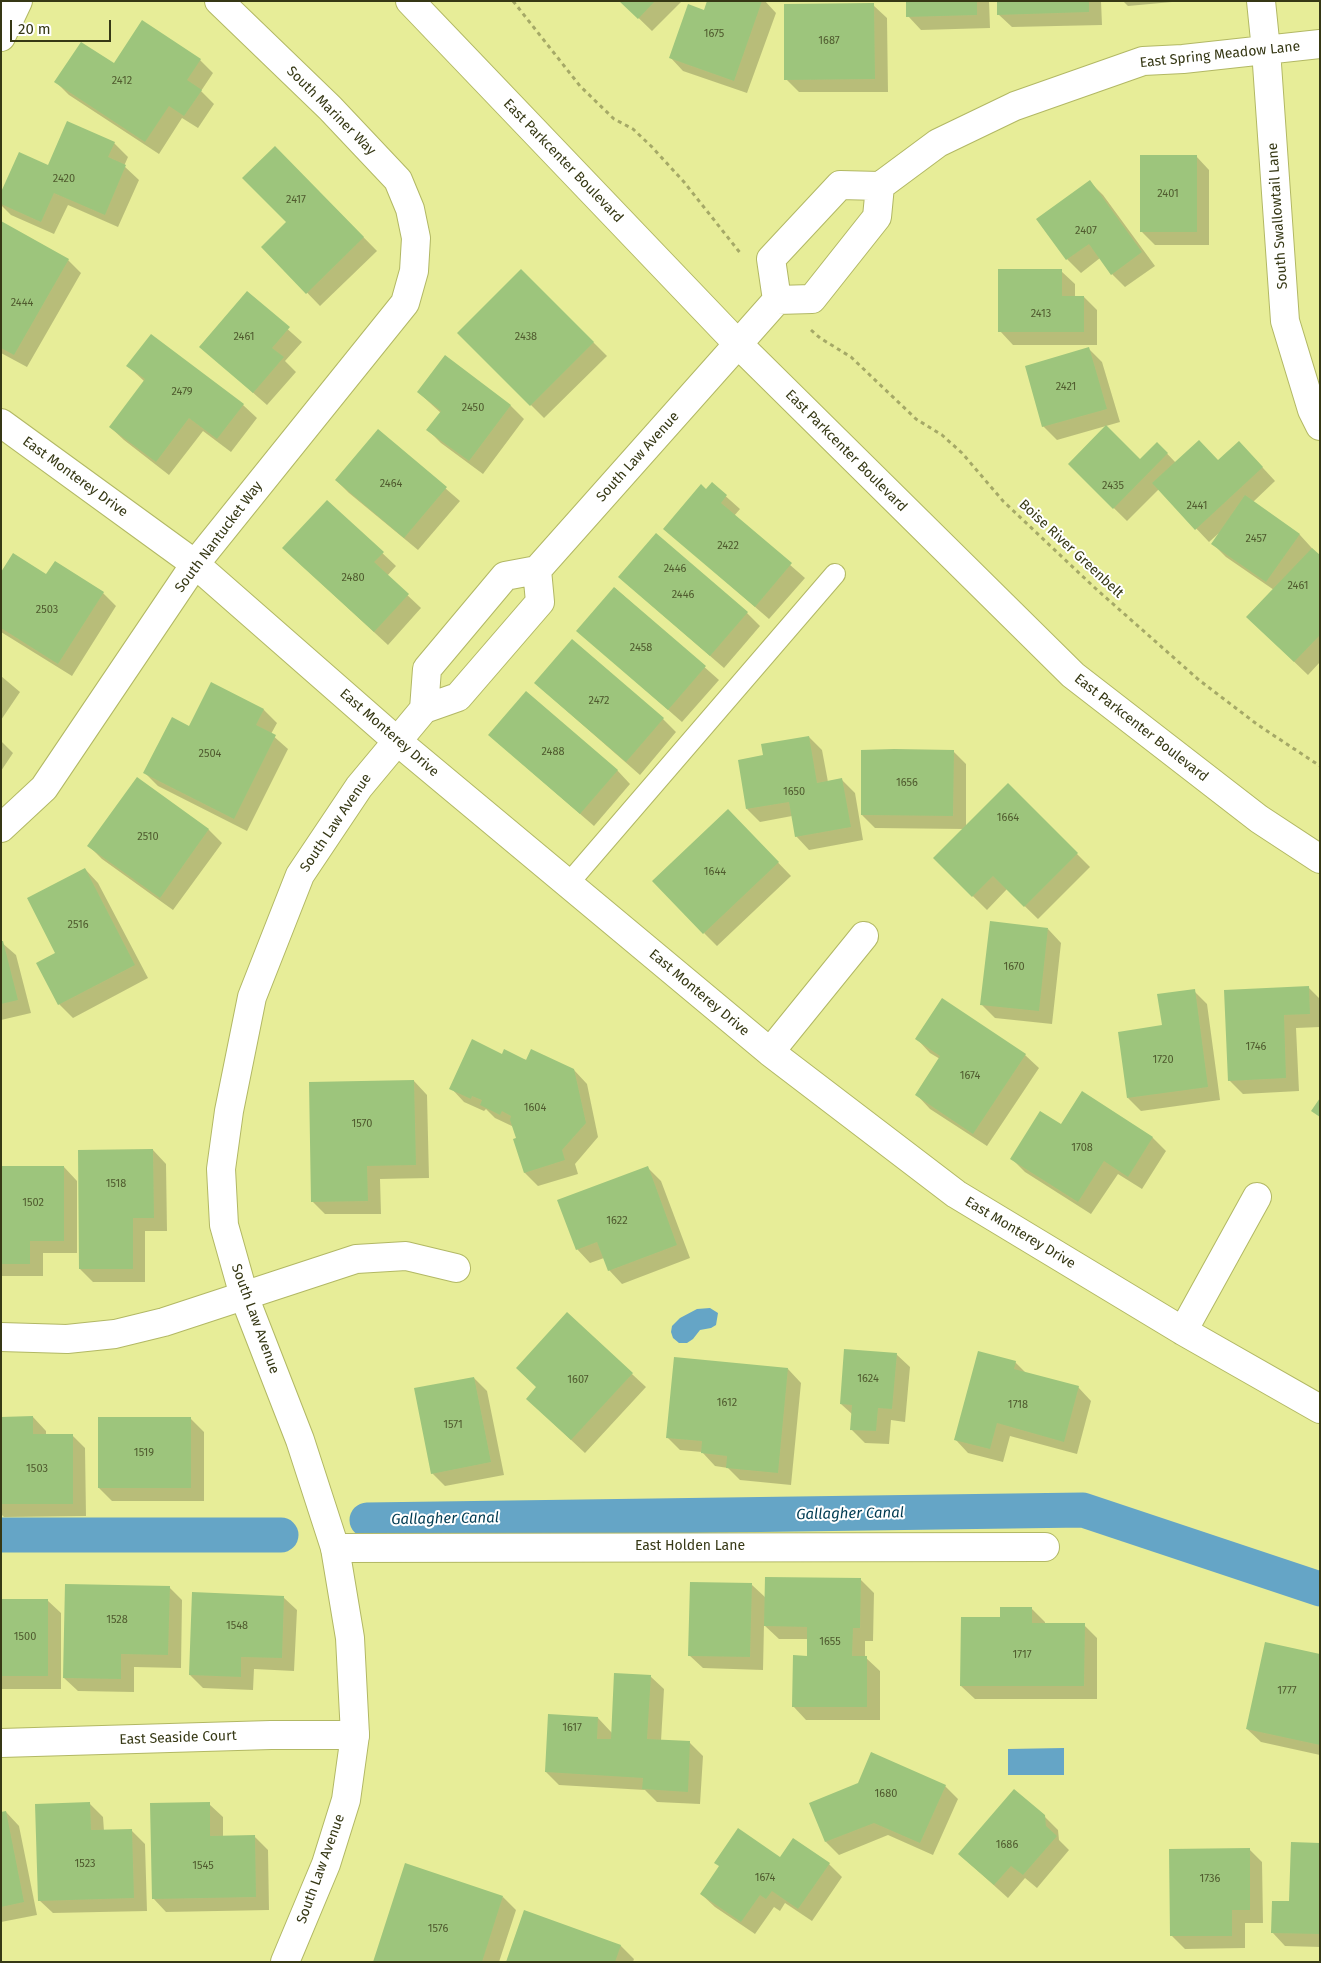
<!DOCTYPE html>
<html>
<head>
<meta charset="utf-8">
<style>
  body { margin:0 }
  #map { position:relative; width:1321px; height:1963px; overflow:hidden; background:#e7ed98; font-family:"Fira Sans",sans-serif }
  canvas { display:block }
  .frame { position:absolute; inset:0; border:2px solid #363815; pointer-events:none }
  .scale { position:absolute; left:10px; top:20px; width:101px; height:22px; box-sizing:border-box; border:2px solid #363815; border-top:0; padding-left:6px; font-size:15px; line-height:18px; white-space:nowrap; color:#363815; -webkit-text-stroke:4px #fff; paint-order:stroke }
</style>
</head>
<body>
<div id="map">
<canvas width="1321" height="1963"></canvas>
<div class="frame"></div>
<div class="scale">20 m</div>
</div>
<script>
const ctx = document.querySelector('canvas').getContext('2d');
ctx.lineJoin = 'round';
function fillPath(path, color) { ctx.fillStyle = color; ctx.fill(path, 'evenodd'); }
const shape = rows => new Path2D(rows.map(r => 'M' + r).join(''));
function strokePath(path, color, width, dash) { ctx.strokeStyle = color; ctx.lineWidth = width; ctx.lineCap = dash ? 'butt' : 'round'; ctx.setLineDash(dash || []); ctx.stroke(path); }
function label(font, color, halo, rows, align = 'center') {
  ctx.font = font + ' "Fira Sans",sans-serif'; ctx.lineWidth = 4; ctx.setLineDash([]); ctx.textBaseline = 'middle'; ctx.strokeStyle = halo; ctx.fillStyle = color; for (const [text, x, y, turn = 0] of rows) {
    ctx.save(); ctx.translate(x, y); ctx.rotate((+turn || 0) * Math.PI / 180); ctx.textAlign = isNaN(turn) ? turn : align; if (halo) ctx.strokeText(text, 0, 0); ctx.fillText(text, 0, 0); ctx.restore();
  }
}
const water = shape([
  [710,1308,718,1313,716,1325,711,1328,700,1330,693,1339,687,1343,679,1343,673,1338,671,1332,672,1326,680,1318,697,1309],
  [1064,1748,1064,1775,1008,1775,1008,1749]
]);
const shadow = shape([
  [621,1,682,1,652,31],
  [708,1,765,1,776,13,747,93,683,71,670,57,704,11],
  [907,1,989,1,990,28,921,30,908,16],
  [998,1,1101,1,1102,25,1012,27,998,14],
  [1123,1,1183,1,1128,6],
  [873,5,887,18,888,92,799,92,786,79],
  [200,60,213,73,201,91,214,104,198,128,182,118,159,154,69,95,56,82,114,65],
  [114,143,128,157,124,166,139,180,118,227,68,205,54,234,11,215,1,205,1,195,48,167],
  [275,147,377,251,320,306,263,247,288,222],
  [1196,156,1209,170,1209,245,1155,245,1142,232],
  [1090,182,1103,195,1155,266,1125,287,1112,274,1100,258,1081,273,1067,259,1038,219],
  [1,222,68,260,81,273,27,367,1,353],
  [521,270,607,356,544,418,459,333],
  [1061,271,1075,284,1075,297,1084,297,1097,310,1097,345,1013,345,1000,331],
  [247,293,302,342,285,361,296,372,267,405,201,347],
  [1089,349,1102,362,1120,422,1057,440,1043,426],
  [445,357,511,406,524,419,483,474,441,443,428,430,441,413,418,392],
  [128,366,243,405,257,418,231,452,203,431,169,475,124,440,110,427,145,382],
  [378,430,460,501,418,550,349,493,336,480],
  [1157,443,1176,463,1218,461,1252,456,1275,481,1253,502,1300,535,1320,557,1320,662,1308,675,1261,630,1274,590,1226,557,1213,544,1219,533,1209,542,1159,489,1127,521,1069,464,1140,461],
  [712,484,740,509,734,516,805,578,769,619,665,529],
  [327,501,396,566,387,576,421,608,388,645,297,561],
  [1,574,47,576,103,593,116,606,72,676,1,632],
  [619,577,747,613,760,626,724,668],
  [615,588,719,680,682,722,578,631],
  [1,676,20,692,1,720],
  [535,683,663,719,676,732,640,775],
  [212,684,264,710,277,723,271,734,288,749,247,831,158,786,145,773,189,727],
  [489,735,617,770,630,784,594,826],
  [809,737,822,750,828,782,841,779,855,793,863,840,809,850,796,836,792,816,760,822,747,809,765,756],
  [1,741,13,753,1,771],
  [953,751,966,764,966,826,1008,785,1090,867,1038,919,1007,889,987,910,934,858,964,829,875,828,862,815],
  [137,779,209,830,222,843,173,910,102,859,89,846],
  [741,824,791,876,717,946,704,933],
  [85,869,98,883,148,978,73,1018,59,1004,57,953],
  [1048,929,1061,943,1052,1024,995,1018,982,1005],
  [1,942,16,955,31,1013,1,1020],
  [1308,987,1320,999,1320,1027,1296,1028,1299,1091,1243,1094,1229,1080,1225,991],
  [1194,991,1207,1004,1220,1100,1141,1111,1128,1098,1163,1026],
  [917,1039,1025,1055,1039,1068,987,1146,930,1109,917,1095,940,1059,930,1053],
  [503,1055,574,1070,587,1084,598,1137,575,1164,578,1174,538,1186,525,1173,514,1127,495,1118,486,1109,484,1111,464,1102,451,1088],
  [414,1081,427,1095,429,1178,380,1179,381,1214,325,1214,312,1201],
  [1082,1093,1153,1138,1166,1151,1142,1189,1118,1174,1091,1214,1025,1172,1011,1158,1061,1126],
  [153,1150,166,1164,167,1231,145,1231,145,1282,93,1282,80,1269],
  [1,1167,64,1167,77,1181,77,1253,43,1253,43,1276,1,1276],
  [647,1167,661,1181,690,1258,622,1284,609,1270,604,1258,590,1263,577,1249],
  [567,1314,646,1387,585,1453,541,1412,538,1388],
  [896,1354,910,1367,905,1422,891,1420,889,1444,865,1443,851,1429,853,1415,841,1404],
  [1015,1362,1026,1373,1078,1387,1091,1401,1077,1454,1010,1436,1003,1462,968,1453,955,1439],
  [788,1369,801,1383,791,1485,740,1480,728,1468,715,1466,702,1452,680,1450,667,1437],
  [474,1378,487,1391,504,1475,445,1486,432,1473],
  [33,1417,46,1431,46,1435,72,1435,85,1448,86,1516,4,1517,1,1514,1,1418],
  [191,1419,204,1432,204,1501,112,1501,99,1488],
  [860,1579,874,1593,873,1641,865,1641,865,1657,880,1671,880,1720,806,1720,793,1706,808,1657,808,1639,779,1639,764,1625,763,1670,703,1668,689,1655,752,1585,766,1598],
  [169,1587,182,1600,181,1668,134,1667,134,1692,78,1691,64,1678],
  [283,1597,297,1610,294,1671,254,1669,253,1690,203,1688,190,1675],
  [1,1600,47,1600,61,1613,61,1689,1,1689],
  [1031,1608,1045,1622,1045,1625,1084,1625,1097,1638,1097,1699,975,1699,961,1686,1001,1618],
  [1320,1655,1320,1755,1261,1742,1247,1729],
  [650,1676,664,1689,661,1741,690,1743,703,1756,700,1804,657,1802,645,1790,559,1785,546,1772,598,1718,612,1733],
  [945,1786,958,1799,933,1855,888,1835,839,1855,826,1842,810,1804],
  [90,1804,103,1817,104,1831,131,1830,145,1844,147,1911,53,1913,39,1900],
  [209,1804,223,1817,223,1837,254,1836,268,1850,269,1910,166,1912,153,1898],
  [6,1812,19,1826,37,1915,1,1922,1,1813],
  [1044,1816,1058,1830,1059,1840,1069,1850,1037,1888,1025,1878,1008,1898,959,1854],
  [1320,1844,1320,1947,1285,1946,1272,1932,1291,1902],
  [1249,1849,1262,1862,1263,1923,1245,1923,1245,1948,1185,1949,1172,1936],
  [780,1858,829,1864,842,1877,812,1921,785,1903,780,1911,774,1907,755,1934,715,1907,701,1894],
  [503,1897,516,1910,499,1962,374,1962],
  [525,1912,621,1946,634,1959,633,1962,507,1962]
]);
const canal = shape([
  [367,1520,1083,1510,1320,1589],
  [1,1535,281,1535]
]);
const building = shape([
  [619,1,655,1,638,19],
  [707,1,762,1,734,81,669,58,688,4,704,10],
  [906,1,977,1,977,15,906,17],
  [997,1,1089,1,1089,12,997,15],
  [874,3,875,79,784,80,784,4],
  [142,20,201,59,187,80,202,90,184,116,169,106,145,142,54,82,81,42,114,63],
  [67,121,115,142,108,157,126,165,105,215,54,193,41,222,1,204,1,192,19,152,48,165],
  [275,146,364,237,306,294,261,247,286,222,242,178],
  [1140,155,1197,155,1197,232,1140,232],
  [1090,180,1142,252,1111,275,1089,244,1066,260,1036,219],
  [1,221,69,259,14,355,1,348],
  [521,269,594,342,530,406,457,333],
  [998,269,1062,269,1062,296,1084,296,1084,332,998,332],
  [247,291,290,327,272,348,284,357,253,393,199,347],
  [151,334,244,404,217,439,189,418,156,462,109,427,145,379,126,366],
  [1089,347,1107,409,1042,427,1025,366],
  [445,355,511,405,469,461,426,430,441,411,417,392],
  [1106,425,1140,459,1157,442,1168,453,1113,509,1068,464],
  [378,429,447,487,404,538,335,480],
  [1199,440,1218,460,1239,441,1263,467,1195,530,1152,483],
  [712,482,727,495,721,503,792,563,755,607,663,529,701,484,706,489],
  [1245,495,1300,534,1266,582,1211,544],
  [327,500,384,552,374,562,409,594,374,632,282,548],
  [656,533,748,612,710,656,618,577],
  [1312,548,1320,555,1320,635,1294,662,1246,617],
  [13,553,46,574,55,561,104,592,58,664,1,628,1,572],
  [614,587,706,666,668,710,576,631],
  [572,639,664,718,626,762,534,683],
  [211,682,264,709,256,725,276,735,234,819,143,773,172,717,189,726],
  [526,691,618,770,580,814,488,735],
  [809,736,817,783,842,778,851,827,795,837,789,802,746,809,738,760,763,755,761,744],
  [894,749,954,750,953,816,861,815,861,750],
  [137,777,209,829,160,898,87,846],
  [1008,783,1078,853,1024,907,993,876,972,897,933,858],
  [728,809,779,862,703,934,652,881],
  [85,868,135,965,58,1005,36,963,55,953,27,898],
  [990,921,1048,928,1039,1011,980,1005],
  [1,941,3,941,18,1000,1,1004],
  [1309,986,1310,1014,1284,1015,1286,1078,1228,1081,1224,990],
  [1195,989,1208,1087,1127,1098,1118,1032,1162,1025,1157,994],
  [942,998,1026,1054,973,1134,915,1095,940,1056,915,1039],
  [472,1039,502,1054,504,1049,526,1060,531,1049,574,1069,586,1123,562,1150,565,1160,524,1173,513,1139,516,1138,510,1120,511,1116,502,1111,500,1115,480,1105,482,1100,472,1096,471,1099,449,1089],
  [414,1080,416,1165,367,1166,368,1201,311,1202,309,1082],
  [1082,1091,1153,1137,1128,1177,1104,1161,1078,1202,1010,1159,1040,1111,1061,1124],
  [1320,1098,1320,1117,1311,1111],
  [153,1149,154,1218,133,1218,133,1269,79,1269,78,1150],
  [1,1166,64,1166,64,1241,30,1241,30,1264,1,1264],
  [648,1166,677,1245,608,1271,597,1242,576,1250,557,1200],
  [567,1312,633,1373,571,1440,526,1399,536,1387,516,1368],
  [844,1349,897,1353,892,1409,878,1408,876,1431,850,1430,852,1405,840,1404],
  [978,1351,1016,1361,1014,1369,1079,1386,1064,1442,997,1423,990,1449,954,1440],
  [674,1357,788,1368,778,1473,726,1468,727,1456,701,1453,702,1441,666,1438],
  [474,1377,491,1462,431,1474,414,1388],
  [33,1416,33,1434,73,1434,73,1504,1,1504,1,1417],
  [98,1417,191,1417,191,1488,98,1488],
  [765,1577,861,1578,860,1628,853,1628,852,1656,867,1656,867,1707,792,1707,793,1655,807,1656,807,1627,764,1626],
  [690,1582,752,1583,750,1657,688,1656],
  [65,1584,170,1586,168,1655,121,1654,121,1679,63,1678],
  [192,1592,284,1596,282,1658,241,1657,241,1677,189,1675],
  [1,1599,48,1599,48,1676,1,1676],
  [1000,1607,1032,1607,1032,1623,1085,1623,1084,1686,960,1686,961,1617,1000,1617],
  [1265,1642,1320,1654,1320,1745,1246,1729],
  [614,1673,651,1675,647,1739,690,1741,688,1792,642,1789,643,1778,545,1772,548,1714,598,1717,597,1739,611,1739],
  [871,1752,946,1785,920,1843,874,1823,825,1842,809,1803,858,1783],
  [1014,1789,1045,1815,1046,1826,1057,1836,1023,1875,1011,1866,994,1885,958,1854],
  [90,1802,91,1830,132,1829,134,1898,38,1901,35,1804],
  [210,1802,210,1836,255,1835,256,1897,152,1899,150,1803],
  [6,1811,24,1902,1,1907,1,1812],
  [738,1828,780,1857,793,1838,830,1863,798,1909,772,1891,766,1899,760,1895,741,1922,700,1894,719,1866,714,1863],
  [1291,1842,1320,1843,1320,1934,1271,1933,1272,1901,1289,1901],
  [1250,1848,1250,1910,1232,1910,1232,1936,1170,1936,1169,1849],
  [405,1863,503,1896,482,1962,373,1962],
  [524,1910,621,1945,615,1962,506,1962]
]);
const path = shape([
  [513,1,580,86,614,119,633,129,651,146,684,182,741,254],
  [811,330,820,338,851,357,916,419,942,435,962,453,1003,501,1095,588,1199,680,1258,725,1320,766]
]);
const lane = shape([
  [568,884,835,574]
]);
const street = shape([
  [1261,1,1266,50,1285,321,1312,410,1320,426],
  [1,37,18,1],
  [880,186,877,217,812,299,777,300,771,259,840,185,880,186,938,143,1015,106,1143,61,1183,59,1320,44],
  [738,344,777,300],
  [1,423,195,564,397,741,770,1052,956,1194,1183,1331,1320,1409],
  [1,828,44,788,195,564,405,303,414,271,416,238,410,209,398,180,330,108,219,1],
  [770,1052,864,936],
  [1183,1331,1257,1197],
  [1,1337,67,1339,115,1334,164,1322,356,1259,406,1256,456,1268],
  [335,1548,1045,1547],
  [1,1743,271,1735,355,1735]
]);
const secondary = shape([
  [410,1,738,344,1073,675,1259,819,1320,859],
  [537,570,540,602,458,697,424,709,427,669,505,576,537,570,738,344],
  [285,1962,326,1864,346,1800,355,1735,350,1638,335,1548,300,1440,244,1296,224,1225,221,1169,229,1111,252,997,300,875,359,787,424,709]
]);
const numberNames = [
  ["1675",714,34],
  ["1687",829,41],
  ["2412",122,81],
  ["2420",64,179],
  ["2401",1168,194],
  ["2417",296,200],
  ["2407",1086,231],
  ["2444",22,303],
  ["2413",1041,314],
  ["2461",244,337],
  ["2438",526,337],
  ["2421",1066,387],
  ["2479",182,392],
  ["2450",473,408],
  ["2464",391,484],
  ["2435",1113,486],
  ["2441",1197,506],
  ["2457",1256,539],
  ["2422",728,546],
  ["2446",675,569],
  ["2480",353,578],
  ["2461",1298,586],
  ["2446",683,595],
  ["2503",47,610],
  ["2458",641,648],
  ["2472",599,701],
  ["2488",553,752],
  ["2504",210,754],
  ["1656",907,783],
  ["1650",794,792],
  ["1664",1008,818],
  ["2510",148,837],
  ["1644",715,872],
  ["2516",78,925],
  ["1670",1014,967],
  ["1746",1256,1047],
  ["1720",1163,1060],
  ["1674",970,1076],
  ["1604",535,1108],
  ["1570",362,1124],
  ["1708",1082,1148],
  ["1518",116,1184],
  ["1502",33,1203],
  ["1622",617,1221],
  ["1624",868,1379],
  ["1607",578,1380],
  ["1612",727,1403],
  ["1718",1018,1405],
  ["1571",453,1425],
  ["1519",144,1453],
  ["1503",37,1469],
  ["1528",117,1620],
  ["1548",237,1626],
  ["1500",25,1637],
  ["1655",830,1642],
  ["1717",1022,1655],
  ["1777",1287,1691],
  ["1617",572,1728],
  ["1680",886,1794],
  ["1686",1007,1845],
  ["1523",85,1864],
  ["1545",203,1866],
  ["1674",765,1878],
  ["1736",1210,1879],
  ["1576",438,1929]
];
const streetNames = [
  ["East Spring Meadow Lane",1220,55,-6],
  ["South Mariner Way",331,111,45],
  ["East Parkcenter Boulevard",563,161,46],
  ["South Swallowtail Lane",1278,216,-94],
  ["East Parkcenter Boulevard",846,451,45],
  ["South Law Avenue",638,457,-48],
  ["East Monterey Drive",75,477,36],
  ["South Nantucket Way",219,537,-53],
  ["Boise River Greenbelt",1071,549,43],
  ["East Parkcenter Boulevard",1141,728,38],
  ["East Monterey Drive",389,733,41],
  ["South Law Avenue",336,823,-56],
  ["East Monterey Drive",699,993,40],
  ["East Monterey Drive",1020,1233,31],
  ["South Law Avenue",255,1319,70],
  ["East Holden Lane",690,1546],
  ["East Seaside Court",178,1738,-2],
  ["South Law Avenue",321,1869,-70]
];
const waterNames = [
  ["Gallagher Canal",850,1514,-1],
  ["Gallagher Canal",445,1519,-1]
];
fillPath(water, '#65a5c6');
fillPath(shadow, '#0003');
strokePath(canal, '#65a5c6', 35);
fillPath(building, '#9dc57c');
strokePath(lane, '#b2b864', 22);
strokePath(street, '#b2b864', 30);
strokePath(secondary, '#b2b864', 30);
strokePath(path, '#a5a967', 3, [4, 4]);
strokePath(lane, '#fff', 20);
strokePath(street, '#fff', 28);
strokePath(secondary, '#fff', 28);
label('11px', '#505b2f', null, numberNames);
label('14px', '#363815', '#fff', streetNames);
label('italic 15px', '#003b52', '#fff', waterNames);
</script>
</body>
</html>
